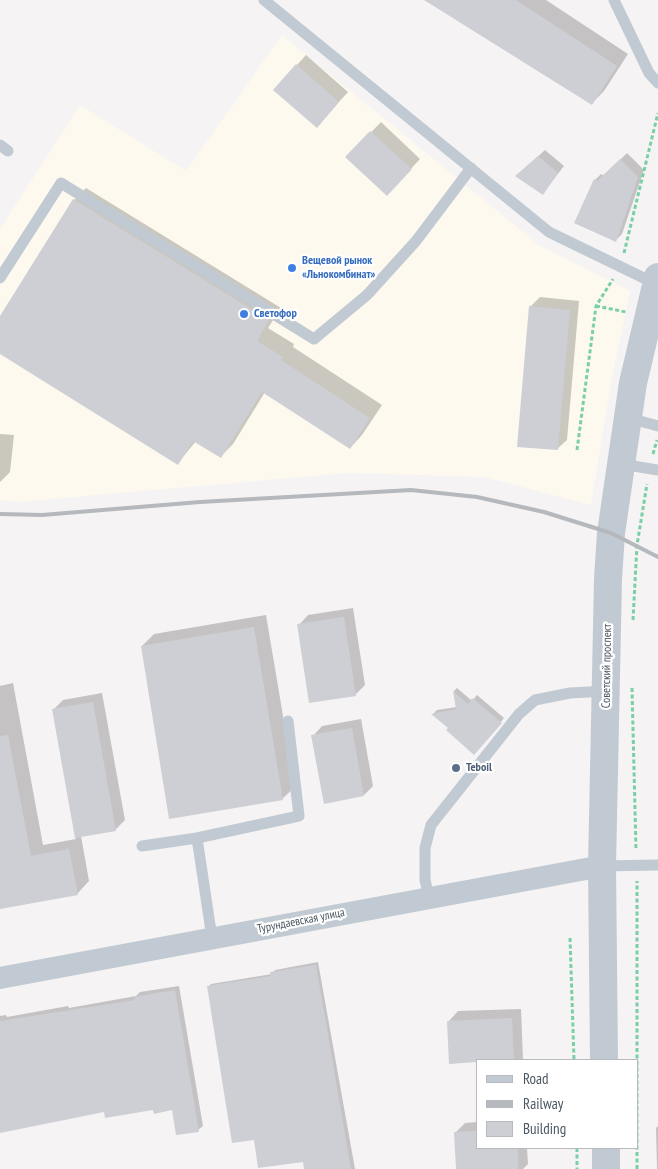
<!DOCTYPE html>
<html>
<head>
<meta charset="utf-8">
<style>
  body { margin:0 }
  #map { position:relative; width:658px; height:1169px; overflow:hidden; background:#f5f3f3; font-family:"PT Sans Narrow",sans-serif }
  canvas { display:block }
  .legend { position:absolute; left:476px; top:1059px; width:162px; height:90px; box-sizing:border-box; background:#fff; border:1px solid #b7bbc0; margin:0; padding:6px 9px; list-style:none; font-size:15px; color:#4a5661 }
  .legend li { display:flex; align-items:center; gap:10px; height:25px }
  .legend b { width:25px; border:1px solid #b7bbc0 }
</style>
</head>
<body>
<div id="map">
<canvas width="658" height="1169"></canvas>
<ul class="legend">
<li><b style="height:6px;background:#c1cad2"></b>Road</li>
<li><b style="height:6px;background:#b5b8bd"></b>Railway</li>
<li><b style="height:14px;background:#cdcfd5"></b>Building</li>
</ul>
</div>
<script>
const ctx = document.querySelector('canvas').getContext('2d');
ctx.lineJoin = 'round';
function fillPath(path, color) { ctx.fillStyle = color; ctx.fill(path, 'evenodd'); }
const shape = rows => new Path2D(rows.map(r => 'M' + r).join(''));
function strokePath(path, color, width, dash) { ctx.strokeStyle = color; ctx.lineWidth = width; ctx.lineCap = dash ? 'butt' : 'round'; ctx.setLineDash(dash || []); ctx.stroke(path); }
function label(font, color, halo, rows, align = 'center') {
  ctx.font = font + ' "PT Sans Narrow",sans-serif'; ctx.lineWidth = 4.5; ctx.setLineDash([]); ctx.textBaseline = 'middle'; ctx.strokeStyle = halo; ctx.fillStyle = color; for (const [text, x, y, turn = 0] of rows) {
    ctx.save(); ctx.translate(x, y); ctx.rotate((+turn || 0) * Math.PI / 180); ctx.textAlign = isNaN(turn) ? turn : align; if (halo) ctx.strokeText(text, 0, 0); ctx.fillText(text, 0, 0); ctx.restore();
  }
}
const commercial = shape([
  [282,35,539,245,630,291,611,383,591,505,484,477,349,473,16,502,0,500,0,229,80,105,186,171]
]);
const shadow = shape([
  [426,0,546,0,628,54,604,91,592,103],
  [306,55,348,92,317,126,297,65],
  [381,122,420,159,396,185,347,157],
  [545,150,564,166,543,193,523,170],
  [627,153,644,170,622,234,616,240,595,180,601,174,604,176],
  [86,188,281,308,268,328,294,344,293,347,382,405,362,435,350,448,265,392,233,444,221,456,196,441,178,463,0,353,0,318,74,200],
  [540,297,579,301,567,440,557,449,530,307],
  [0,434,14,435,10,472,0,482],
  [353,608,365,685,355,695,299,625,308,615],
  [266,615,295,787,282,799,142,646,154,634],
  [13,683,43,845,76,839,53,710,63,700,102,693,125,820,115,830,81,836,89,881,77,894,0,908,0,686],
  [457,688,472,701,477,695,504,718,478,749,433,714,437,710,457,707,454,691],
  [361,719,373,786,364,795,313,736,322,726],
  [318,962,355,1169,305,1169,304,1160,255,1138,208,987,211,984,272,974,275,970],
  [179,986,203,1126,198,1130,173,1109,155,1108,105,1111,0,1131,0,1016,6,1015,7,1017,68,1006,69,1008,136,996,140,992],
  [521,1009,523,1060,477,1060,477,1088,476,1061,449,1021,458,1011],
  [477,1122,477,1148,527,1148,528,1164,523,1169,457,1169,455,1133,465,1123],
  [658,1126,658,1169,657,1169,656,1128]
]);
const building = shape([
  [424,0,516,0,617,66,592,105],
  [296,64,339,102,317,128,273,90],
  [370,131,412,169,387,196,345,157],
  [538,156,558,173,543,195,515,176],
  [620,159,638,177,616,242,574,223,594,179,597,181],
  [73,199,269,320,257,341,283,357,281,360,370,418,350,449,262,392,221,458,193,441,178,465,0,354,0,316],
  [529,306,570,310,558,450,517,447],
  [344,617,356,696,309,703,297,624],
  [254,627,283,800,169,819,141,646],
  [453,691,468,704,472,698,502,723,474,755,446,730,448,728,431,714,456,709],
  [93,702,116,831,75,838,52,709],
  [352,728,364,796,324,804,311,735],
  [8,735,31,856,69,849,78,895,0,909,0,736],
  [316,965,351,1169,304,1169,303,1162,258,1168,254,1140,232,1143,207,986,271,976,270,972],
  [175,990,199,1132,176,1135,172,1110,154,1114,153,1110,105,1118,104,1112,0,1133,0,1021,135,1000,134,997],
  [512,1018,514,1060,477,1060,477,1062,449,1064,447,1021],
  [477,1131,477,1148,518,1148,518,1169,456,1169,454,1132]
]);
const path = shape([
  [624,253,658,113],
  [596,306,626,312],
  [577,450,596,306,613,279],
  [653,454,657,440],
  [633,620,637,545,647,484],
  [632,688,636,850],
  [570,938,574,1060],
  [577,1148,577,1169],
  [637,1169,637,881]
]);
const service = shape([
  [264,0,549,232,656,284],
  [614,0,649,73,658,83],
  [0,145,8,151],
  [0,278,61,183,314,339,367,295,416,241,471,168],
  [629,418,658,426],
  [621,464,658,470],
  [142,846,197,838],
  [602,866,658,865],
  [429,897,425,880,425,848,431,825,519,714,535,700,570,693,606,691],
  [212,938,197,838,299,816,288,721]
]);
const minor = shape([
  [0,978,602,866]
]);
const tertiary = shape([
  [604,1060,602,866,608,579,611,533,633,383,658,277],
  [606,1148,606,1169]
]);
const rail = shape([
  [0,514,42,515,200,502,411,490,477,497,544,512,611,533,658,557]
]);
const markers = [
  [292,268,5,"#3f7fe0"],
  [244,314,5,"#3f7fe0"],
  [456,768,5,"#5c6f8a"]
];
const shopNames = [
  ["Вещевой рынок",302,261],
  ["«Льнокомбинат»",302,275],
  ["Светофор",254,314]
];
const streetNames = [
  ["Советский проспект",607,666,-89],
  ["Турундаевская улица",301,921,-11]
];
const serviceNames = [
  ["Teboil",466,768]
];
fillPath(commercial, '#fdf9ef');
fillPath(shadow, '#0003');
fillPath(building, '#cdcfd5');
strokePath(path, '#7ad0a6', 3, [4, 2.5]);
strokePath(service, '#c1cad2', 11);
strokePath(minor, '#c1cad2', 22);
strokePath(tertiary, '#c1cad2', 28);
strokePath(rail, '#b5b8bd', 4);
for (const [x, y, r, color] of markers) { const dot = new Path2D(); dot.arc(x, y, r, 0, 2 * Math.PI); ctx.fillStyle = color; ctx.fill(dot); strokePath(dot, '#fff', 2); }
label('bold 12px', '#366cbe', '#fff', shopNames, 'left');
label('12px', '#4a5661', '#fff', streetNames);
label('bold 12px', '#4e5e75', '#fff', serviceNames, 'left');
</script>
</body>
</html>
